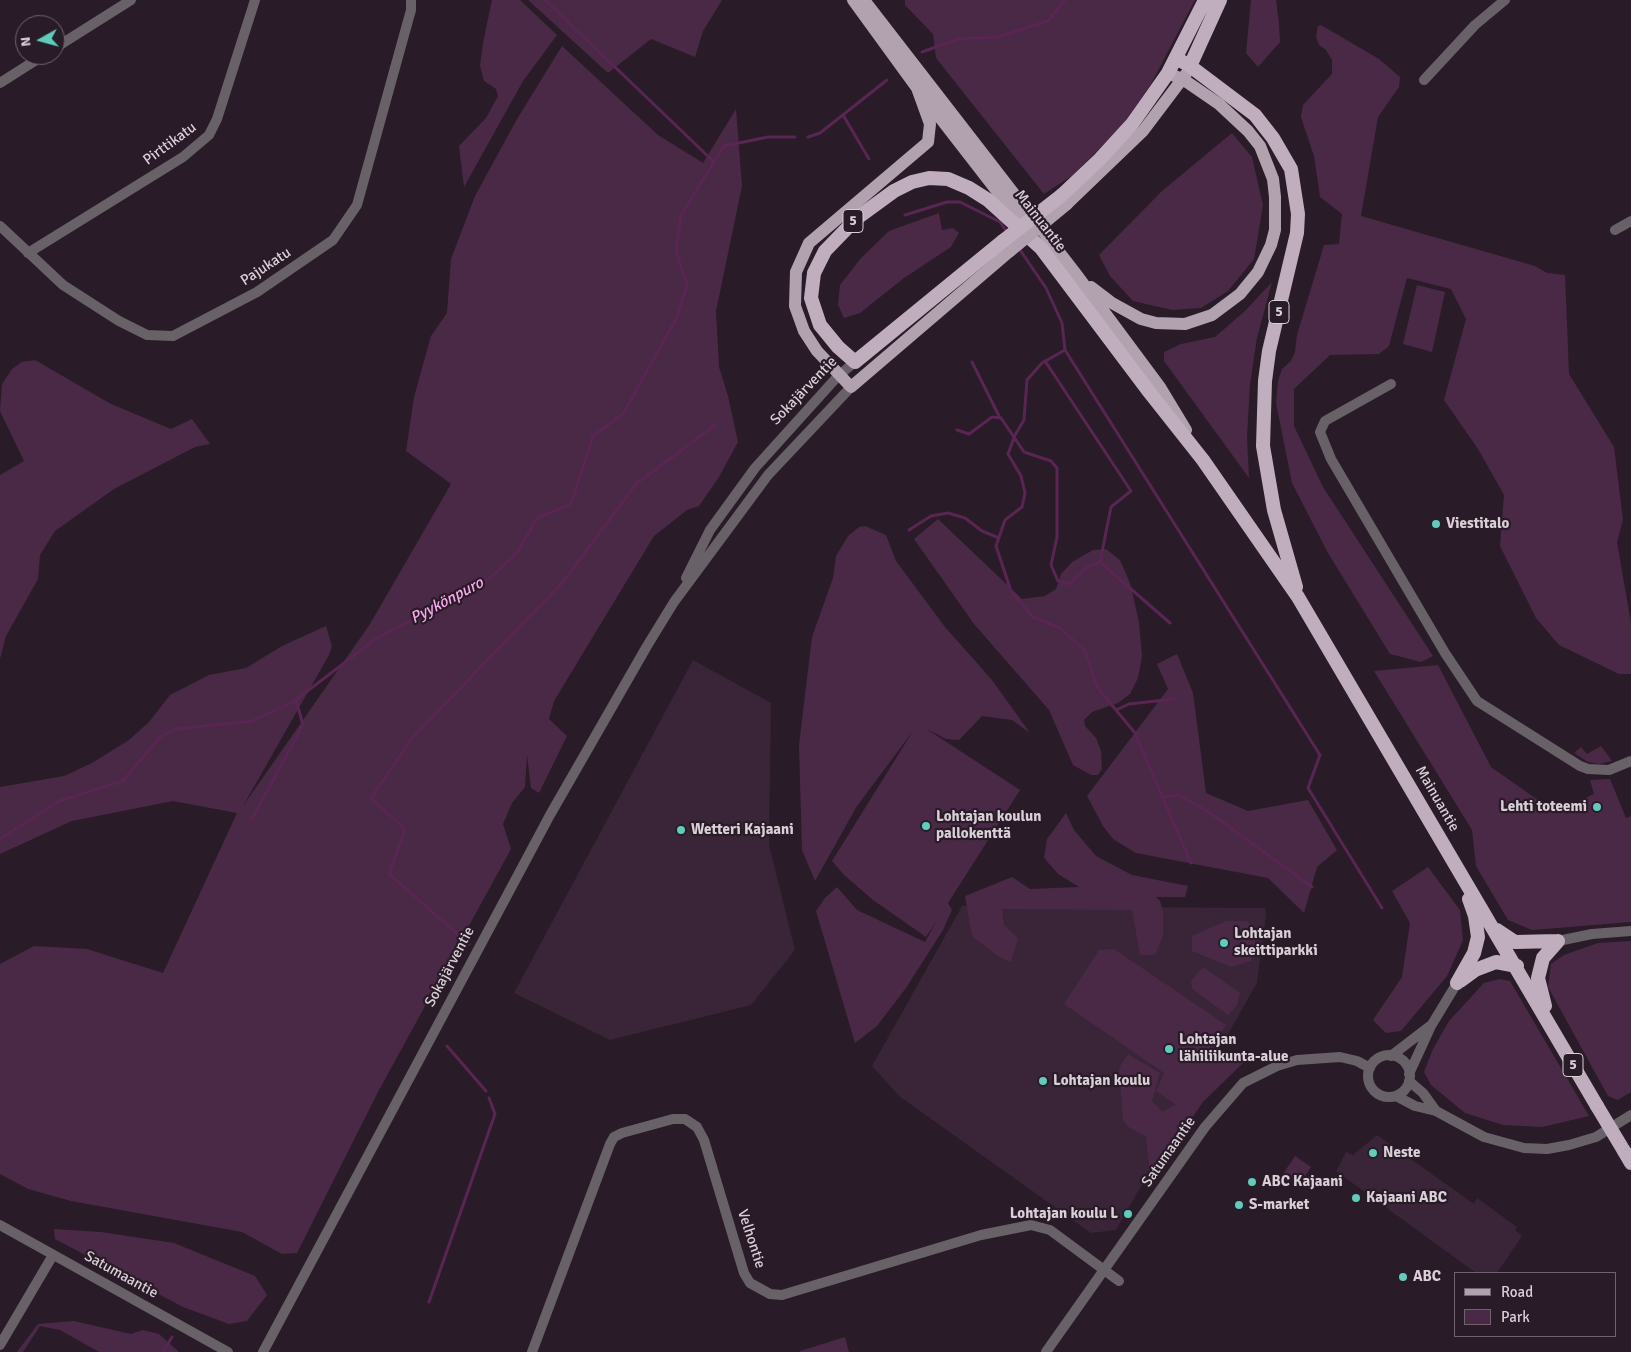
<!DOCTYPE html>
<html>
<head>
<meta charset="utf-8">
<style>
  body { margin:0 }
  #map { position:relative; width:1631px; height:1352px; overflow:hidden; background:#2a1b28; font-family:Signika,sans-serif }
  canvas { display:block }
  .legend { position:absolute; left:1454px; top:1272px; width:162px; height:65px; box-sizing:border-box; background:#2a1b28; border:1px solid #70636e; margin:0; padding:6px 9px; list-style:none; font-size:15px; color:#d9cfd7 }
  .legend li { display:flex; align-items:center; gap:10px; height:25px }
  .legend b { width:25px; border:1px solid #70636e }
  .north { position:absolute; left:15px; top:15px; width:50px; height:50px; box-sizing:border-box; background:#2a1b28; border:1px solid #70636e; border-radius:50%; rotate:263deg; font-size:14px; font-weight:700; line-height:20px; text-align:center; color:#d9cfd7 }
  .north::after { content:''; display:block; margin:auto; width:18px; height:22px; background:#5bcebc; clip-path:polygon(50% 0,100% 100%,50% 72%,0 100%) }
</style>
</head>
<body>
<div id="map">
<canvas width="1631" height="1352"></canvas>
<ul class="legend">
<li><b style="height:6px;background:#b2a1af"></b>Road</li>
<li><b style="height:14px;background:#4a2946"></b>Park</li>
</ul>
<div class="north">N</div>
</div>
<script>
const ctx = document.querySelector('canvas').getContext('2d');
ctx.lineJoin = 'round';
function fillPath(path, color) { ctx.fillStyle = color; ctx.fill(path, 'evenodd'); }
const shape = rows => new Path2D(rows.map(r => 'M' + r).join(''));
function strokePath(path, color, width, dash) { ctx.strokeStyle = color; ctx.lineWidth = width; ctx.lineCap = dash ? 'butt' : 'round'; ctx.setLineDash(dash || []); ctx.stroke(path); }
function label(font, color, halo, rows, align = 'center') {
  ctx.font = font + ' Signika,sans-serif'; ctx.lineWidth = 4.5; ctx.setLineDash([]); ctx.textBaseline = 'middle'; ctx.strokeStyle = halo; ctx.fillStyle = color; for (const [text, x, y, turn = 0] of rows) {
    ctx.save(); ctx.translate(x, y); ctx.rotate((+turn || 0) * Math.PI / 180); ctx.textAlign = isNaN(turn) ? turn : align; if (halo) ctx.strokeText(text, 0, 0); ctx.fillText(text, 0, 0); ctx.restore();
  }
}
const built = shape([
  [693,660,771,703,769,845,795,950,751,1005,610,1040,514,993],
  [962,906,1265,908,1266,916,1257,983,1116,1230,1091,1233,899,1096,872,1066],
  [1377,1135,1474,1204,1477,1198,1517,1227,1515,1230,1522,1236,1497,1273,1476,1273,1336,1171,1346,1152,1353,1155]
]);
const green = shape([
  [492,0,520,0,557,35,523,81,464,187,459,146,486,118,498,96,496,89,484,81,480,66,483,43],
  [528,0,722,0,703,31,695,57,651,39,608,73],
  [905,0,1195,0,1151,84,1121,127,1073,175,1044,194,936,58,933,34,905,5],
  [1251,0,1276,0,1279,24,1280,42,1258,67,1246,53],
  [1321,25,1379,59,1400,77,1399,87,1378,117,1361,216,1535,266,1547,273,1565,275,1569,374,1614,447,1623,520,1617,542,1631,623,1631,674,1619,674,1559,645,1536,618,1500,546,1504,495,1478,449,1444,400,1466,319,1451,289,1407,278,1389,346,1379,354,1330,355,1294,389,1294,426,1323,487,1433,656,1421,662,1390,654,1328,553,1292,483,1276,403,1278,381,1282,369,1291,361,1295,352,1297,335,1324,245,1339,244,1342,214,1320,197,1314,156,1301,117,1303,105,1332,74,1332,60,1326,50,1319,45,1316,36,1318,26],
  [562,46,658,135,703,163,736,109,742,186,716,311,719,367,728,396,738,442,719,477,699,506,687,510,654,536,554,701,549,719,567,736,539,793,531,788,527,755,525,787,512,803,503,824,511,849,378,1092,297,1253,282,1254,242,1232,71,1201,28,1189,0,1174,0,964,34,946,87,949,163,973,237,813,173,801,72,821,0,854,0,787,64,776,92,763,129,740,149,722,170,695,209,675,246,668,282,646,326,626,332,646,329,655,243,806,370,624,451,484,406,451,414,397,431,336,447,313,451,259,475,196,517,119],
  [1232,133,1252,157,1263,205,1254,259,1228,291,1201,308,1172,310,1133,301,1110,276,1099,255,1162,191],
  [939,213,942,230,953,228,959,233,951,247,904,278,860,313,844,318,838,305,840,285,861,258,889,231],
  [1272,282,1257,338,1250,384,1247,437,1249,478,1164,361,1164,352,1181,344,1215,337,1245,311],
  [1417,285,1445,292,1432,352,1403,344],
  [35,360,111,404,171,429,192,419,210,444,195,447,114,489,55,531,40,555,38,579,6,636,0,659,0,475,24,461,0,411,2,384,12,369,22,362],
  [938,519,1022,599,1045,596,1056,589,1061,574,1072,562,1093,550,1106,549,1120,560,1130,583,1139,622,1142,656,1138,678,1130,694,1118,703,1092,712,1084,720,1085,726,1096,738,1101,751,1102,769,1098,775,1091,775,1073,765,1049,710,974,624,914,539],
  [865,526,886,535,896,561,945,627,992,680,1030,733,1012,720,982,716,959,740,946,739,925,728,1020,790,948,903,952,910,943,930,906,988,877,1026,855,1043,816,911,825,898,837,887,857,910,925,942,937,920,926,937,873,900,844,875,832,861,913,731,857,806,815,881,802,850,799,745,812,637,833,578,836,556,848,536,859,527],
  [1177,654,1193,693,1206,793,1248,811,1308,800,1337,850,1317,867,1304,913,1268,878,1136,853,1113,839,1103,826,1087,796,1168,689,1157,664],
  [1438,665,1491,767,1555,812,1594,794,1590,780,1610,779,1626,818,1631,816,1631,922,1532,930,1508,920,1476,866,1472,830,1374,671],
  [1601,746,1612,761,1599,764,1588,762,1574,753,1581,747,1587,754],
  [1066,813,1074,830,1096,856,1132,875,1188,886,1185,897,1156,897,1160,901,1163,911,1163,936,1155,955,1140,955,1132,910,1002,909,1004,925,1018,938,1011,962,999,957,972,936,965,896,1012,877,1030,889,1079,887,1058,874,1044,858,1047,839],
  [1428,867,1460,910,1463,940,1447,976,1401,1031,1386,1033,1373,1020,1402,977,1410,923,1392,891],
  [1226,921,1247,921,1255,929,1255,947,1251,961,1231,967,1192,951,1192,936],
  [1631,941,1631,1092,1618,1100,1608,1096,1548,987,1551,964,1564,955,1598,943],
  [1114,949,1226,1025,1203,1057,1244,1062,1203,1102,1160,1165,1149,1165,1146,1136,1130,1128,1123,1121,1119,1068,1128,1054,1160,1073,1152,1101,1163,1112,1174,1105,1178,1106,1156,1091,1164,1073,1064,1004,1099,950],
  [1203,967,1240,993,1237,1005,1228,1015,1192,989,1191,981],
  [1500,979,1510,981,1589,1116,1542,1127,1503,1125,1465,1113,1431,1085,1424,1072,1433,1049,1449,1021,1484,983],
  [1295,1156,1311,1167,1299,1185,1283,1174],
  [54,1229,101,1232,174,1243,255,1276,267,1295,247,1321,229,1324,183,1307,55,1239],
  [74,1321,131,1334,143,1330,159,1334,179,1352,99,1352,60,1330,40,1326,23,1352,17,1352,38,1324],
  [845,1337,849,1352,800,1352,800,1351]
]);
const stream = shape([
  [545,0,714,162],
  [922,52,958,39,998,37,1048,21,1065,0],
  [843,115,869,159],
  [808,137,820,133,887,80],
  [905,215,947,202,960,202,1000,222,1007,232],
  [1018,247,1046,288,1062,323,1065,350,1320,755,1308,788,1382,908],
  [1065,350,1042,363,1027,380,1024,420,1015,435,1008,454,1021,476,1025,493,1022,507,1005,520,996,546,1011,591,1033,617,1060,628,1085,651,1097,687,1135,733,1191,863],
  [1045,361,1131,491,1111,507,1100,562,1170,623],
  [972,362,1000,418],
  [957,430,969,434,992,417,1001,418,1024,452,1051,461,1057,468,1057,537,1051,565,1058,581,1069,584,1086,568,1100,562],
  [909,530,931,516,948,513,965,518,982,531,999,538],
  [1116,710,1129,704,1175,699],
  [1162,797,1180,795,1213,815,1312,887],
  [252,819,303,725,296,700],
  [0,839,59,801,123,781,159,738,176,729,252,721,293,702,377,638,483,584,517,553,537,518,571,504,593,436,623,414,677,317,687,285,676,251,681,215,724,146,768,137,795,137],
  [469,944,389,874,405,829,371,798,412,738,563,582,636,484,714,426],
  [447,1046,486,1091],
  [429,1302,495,1114,489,1098],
  [163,1352,172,1337]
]);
const minor = shape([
  [55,48,131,0],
  [1424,80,1475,25,1505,0],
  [0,83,44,55],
  [0,226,63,285,119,321,147,335,173,336,257,292,333,240,357,205,411,10,411,0],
  [1615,230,1631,221],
  [28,253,183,157,209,135,217,119,255,0],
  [1391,384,1325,421,1320,432,1331,459,1445,653,1477,701,1580,766,1588,769,1609,770,1631,761],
  [0,1345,53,1255],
  [532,1352,610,1144,614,1137,622,1133,673,1119,685,1119,697,1127,704,1140,744,1273,750,1283,770,1294,782,1295,981,1235,1031,1225,1050,1230,1119,1281]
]);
const tertiary = shape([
  [686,578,710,530,755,468,838,376,855,362],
  [1558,941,1592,934,1631,931],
  '1368 1076a21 21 0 1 1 42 0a21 21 0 1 1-42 0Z',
  [1391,1056,1430,1026],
  [1409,1074,1431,1026,1457,983],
  [1409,1081,1423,1093,1436,1111],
  [1396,1096,1415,1106,1436,1111,1484,1137,1524,1148,1547,1149,1569,1145,1596,1137,1631,1115],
  [0,1225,228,1352],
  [263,1352,550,815,647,646,674,602,768,475,851,387],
  [1046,1352,1205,1127,1243,1083,1277,1066,1297,1060,1340,1057,1357,1061,1370,1068]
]);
const primary = shape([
  [853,0,917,88,1028,231],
  [864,0,1076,274,1160,387,1186,430],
  [917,88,930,124,928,142,809,243,796,272,795,306,804,331,817,351,851,387,1010,251],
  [1067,204,1143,131,1186,74],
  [1091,287,1112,303,1141,319,1156,323,1185,324,1212,315,1240,294,1258,272,1271,245,1275,230,1275,197,1273,179,1260,146,1248,131,1219,104,1184,80,1168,73]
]);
const trunk = shape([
  [1176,58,1190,66,1255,115,1273,138,1291,169,1298,214,1297,233,1269,351,1265,381,1263,446,1274,510,1296,587],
  [1190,66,1220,0],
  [1062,195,1100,159,1132,124,1168,73,1205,0],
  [1003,241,855,362,838,347,820,325,811,298,814,273,825,251,857,218,894,191,912,182,929,178,948,179,969,188,988,200,1041,248,1150,393,1203,460,1298,597,1597,1106],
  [1497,930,1515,942,1558,941],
  [1460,981,1475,970,1496,962,1517,966],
  [1457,983,1474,953,1478,937,1475,916,1469,899],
  [1545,1006,1538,978,1543,958,1558,941],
  [1624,1151,1631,1163]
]);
const primaryBridge = shape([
  [1010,251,1067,204]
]);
const trunkBridge = shape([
  [1003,241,1062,195],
  [1597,1106,1624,1151]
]);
const markers = [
  [1436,524,5,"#5bcebc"],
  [1597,807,5,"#5bcebc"],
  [926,826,5,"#5bcebc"],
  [681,830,5,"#5bcebc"],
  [1224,943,5,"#5bcebc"],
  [1169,1049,5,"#5bcebc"],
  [1043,1081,5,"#5bcebc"],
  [1373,1153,5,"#5bcebc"],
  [1252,1182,5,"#5bcebc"],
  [1356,1198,5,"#5bcebc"],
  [1239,1205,5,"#5bcebc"],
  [1128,1214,5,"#5bcebc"],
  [1403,1277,5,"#5bcebc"]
];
const shields = [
  [853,221,20],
  [1279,312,20],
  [1573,1065,20]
];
const shieldNames = [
  ["5",853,221],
  ["5",1279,312],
  ["5",1573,1065]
];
const streetNames = [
  ["Pirttikatu",170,144,-36],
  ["Mainuantie",1040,221,52],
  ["Pajukatu",266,267,-33],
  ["Sokajärventie",804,391,-46],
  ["Mainuantie",1437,799,60],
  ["Sokajärventie",450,967,-62],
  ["Satumaantie",1169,1152,-55],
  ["Velhontie",751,1239,72],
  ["Satumaantie",121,1275,29]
];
const poiNames = [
  ["Viestitalo",1446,524],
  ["Lehti toteemi",1587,807,"right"],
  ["Lohtajan koulun",936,817],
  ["pallokenttä",936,834],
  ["Wetteri Kajaani",691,830],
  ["Lohtajan",1234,934],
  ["skeittiparkki",1234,951],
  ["Lohtajan",1179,1040],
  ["lähiliikunta-alue",1179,1057],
  ["Lohtajan koulu",1053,1081],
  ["Neste",1383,1153],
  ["ABC Kajaani",1262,1182],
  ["Kajaani ABC",1366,1198],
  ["S-market",1249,1205],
  ["Lohtajan koulu L",1118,1214,"right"],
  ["ABC",1413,1277]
];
const waterNames = [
  ["Pyykönpuro",447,601,-28]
];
fillPath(built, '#392537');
fillPath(green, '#4a2946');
strokePath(stream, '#592553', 3);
strokePath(minor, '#696168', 10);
strokePath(tertiary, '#696168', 10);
strokePath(primary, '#b2a1af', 12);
strokePath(trunk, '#c0aebe', 14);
strokePath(primaryBridge, '#b2a1af', 12);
strokePath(trunkBridge, '#c0aebe', 14);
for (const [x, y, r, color] of markers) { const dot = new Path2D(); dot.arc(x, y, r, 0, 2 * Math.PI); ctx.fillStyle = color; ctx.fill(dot); strokePath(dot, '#2a1b28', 2); }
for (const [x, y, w] of shields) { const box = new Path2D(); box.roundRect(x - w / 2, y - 11.5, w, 23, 4); ctx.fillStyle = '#2a1b28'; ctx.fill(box); strokePath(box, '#d9cfd7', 1); }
label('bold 14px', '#d9cfd7', null, shieldNames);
label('15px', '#d9cfd7', '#2a1b28', streetNames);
label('bold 15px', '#d9cfd7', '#2a1b28', poiNames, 'left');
label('italic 16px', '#f9a8ee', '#2a1b28', waterNames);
</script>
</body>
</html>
